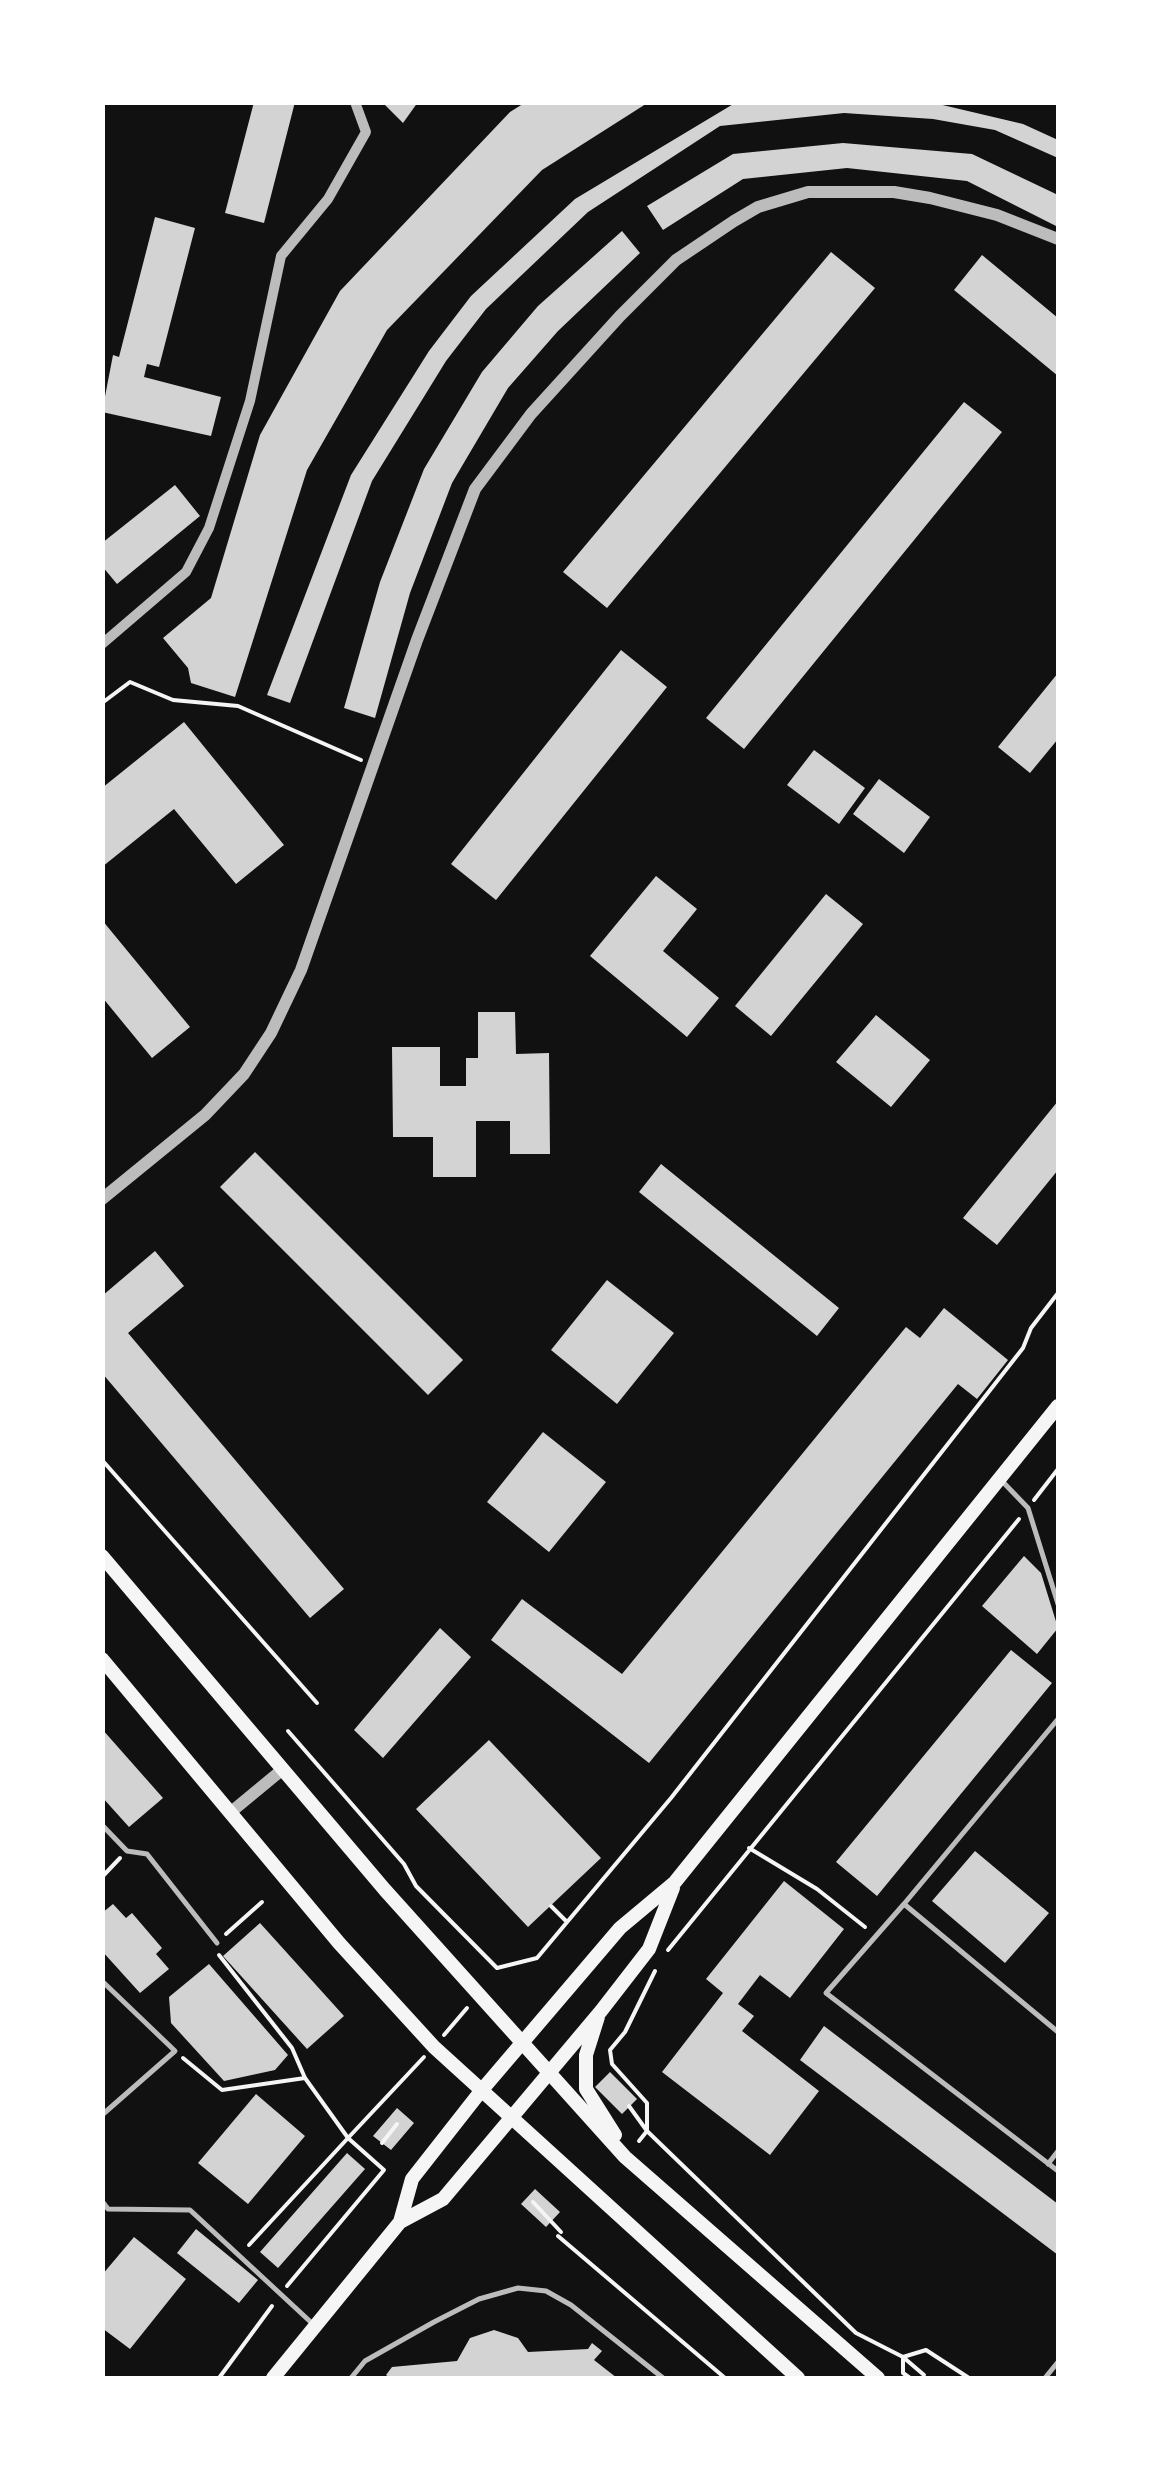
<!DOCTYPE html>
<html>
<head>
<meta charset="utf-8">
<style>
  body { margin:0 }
  #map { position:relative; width:1161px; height:2481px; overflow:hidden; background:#111; font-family:Barlow,sans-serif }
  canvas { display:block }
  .frame { position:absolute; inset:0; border:105px solid #fff; pointer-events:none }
</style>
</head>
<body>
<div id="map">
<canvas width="1161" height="2481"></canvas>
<div class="frame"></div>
</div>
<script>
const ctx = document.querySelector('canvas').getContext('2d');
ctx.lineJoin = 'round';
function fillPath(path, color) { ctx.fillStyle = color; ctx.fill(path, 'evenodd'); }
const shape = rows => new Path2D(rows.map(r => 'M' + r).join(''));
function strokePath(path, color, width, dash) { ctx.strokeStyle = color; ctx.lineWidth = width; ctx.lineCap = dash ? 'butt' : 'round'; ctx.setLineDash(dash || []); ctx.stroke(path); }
const building = shape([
  [254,102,295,102,264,223,225,213],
  [382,102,418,102,403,123],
  [526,102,649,102,542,170,387,330,307,470,235,697,191,683,188,668,163,638,211,598,260,435,340,291,510,112],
  [735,103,934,103,1023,124,1058,140,1058,158,995,130,933,119,844,113,720,126,588,212,486,309,446,361,372,481,290,703,267,695,351,475,429,351,471,296,575,199],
  [843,143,972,154,1058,195,1058,227,967,181,847,168,743,179,663,230,647,206,733,154],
  [155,217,195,228,159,367,147,364,144,377,221,397,211,436,102,412,113,355,119,357],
  [622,231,640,253,558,331,508,388,452,483,410,593,375,718,344,708,380,582,424,469,482,372,538,306],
  [831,252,875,288,607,608,563,572],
  [982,255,1058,318,1058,376,954,290],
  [964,402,1002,432,744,749,706,718],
  [175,485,200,516,117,584,102,566,102,543],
  [621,650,667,687,496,900,451,864],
  [1058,673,1058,739,1030,773,998,747],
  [184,722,284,845,236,884,174,809,102,867,102,788],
  [814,750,865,788,839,824,787,785],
  [879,779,930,817,904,853,853,814],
  [656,876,697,909,663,951,719,998,687,1037,590,956],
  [826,894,863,924,771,1036,735,1006],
  [102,920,190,1027,152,1058,102,997],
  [478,1012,515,1012,516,1054,549,1053,550,1154,510,1154,510,1121,476,1121,476,1177,433,1177,433,1137,393,1137,392,1047,440,1047,440,1086,466,1086,466,1058,478,1058],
  [876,1015,930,1060,891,1107,836,1062],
  [1058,1101,1058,1170,997,1245,963,1218],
  [255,1152,463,1360,428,1395,220,1187],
  [661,1164,839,1308,817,1336,639,1192],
  [155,1251,184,1286,128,1333,344,1589,310,1618,102,1373,102,1296],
  [607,1280,674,1333,617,1404,551,1350],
  [944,1308,1008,1360,977,1399,958,1384,649,1763,491,1640,522,1599,622,1674,906,1327,920,1338],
  [543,1432,606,1482,549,1552,487,1502],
  [1024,1556,1041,1573,1058,1628,1037,1654,982,1606],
  [440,1628,471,1657,383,1758,354,1730],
  [1011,1650,1052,1683,877,1896,836,1862],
  [102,1729,163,1798,129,1827,102,1797],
  [489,1740,601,1858,528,1927,416,1809],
  [975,1851,1049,1913,1005,1963,932,1901],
  [784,1881,844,1929,790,1998,760,1975,738,2004,754,2016,742,2031,819,2091,770,2155,662,2072,723,1993,706,1979],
  [113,1904,126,1918,132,1913,162,1948,156,1954,169,1969,140,1993,102,1951,102,1913],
  [260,1923,344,2016,307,2049,223,1956],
  [209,1964,288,2055,275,2070,224,2081,171,2023,169,1997],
  [824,2026,1058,2204,1058,2255,800,2060],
  [610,2072,637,2099,622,2114,595,2087],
  [256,2094,305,2136,248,2204,198,2163],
  [397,2108,414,2123,391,2150,373,2136],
  [347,2153,365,2169,278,2268,260,2252],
  [535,2189,560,2212,546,2227,521,2204],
  [196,2229,258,2280,239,2303,177,2253],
  [134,2237,186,2279,130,2349,102,2328,102,2275],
  [494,2330,518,2338,528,2352,588,2349,592,2343,602,2351,594,2360,617,2378,390,2378,386,2375,392,2367,457,2361,470,2338]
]);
const path = shape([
  [102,703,130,682,173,700,238,706,361,760],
  [102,1460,317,1703],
  [1034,1500,1058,1469],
  [288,1731,404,1864,416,1886,497,1968,537,1958,671,1798,1023,1348,1031,1328,1058,1293],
  [749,1848,817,1889,865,1927],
  [102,1877,120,1858],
  [551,1906,567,1922],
  [226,1934,262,1902],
  [668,1950,1019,1519],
  [219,1955,292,2048,305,2078,348,2138,424,2057],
  [655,1971,625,2032,610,2050,612,2064,647,2103,647,2131,856,2333,903,2357,903,2373,910,2378],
  [444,2035,467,2008],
  [183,2058,222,2090,305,2078],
  [629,2106,647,2131,639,2141],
  [382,2143,397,2124],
  [533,2202,561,2232],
  [558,2236,725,2378],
  [249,2245,348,2138,384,2170,287,2286],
  [924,2375,903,2357,926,2350,969,2378],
  [219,2378,272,2306]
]);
const service = shape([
  [1000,1479,1028,1508,1058,1604],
  [1058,1719,904,1904,1058,2032],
  [102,1825,127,1851,147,1854,217,1943],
  [904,1904,826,1993,1058,2171],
  [102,1981,175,2051,102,2115],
  [1048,2164,1058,2151],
  [102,2201,108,2209,190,2210,315,2326],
  [351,2378,365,2361,434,2322,479,2299,518,2288,546,2291,571,2305,663,2378],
  [1045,2378,1058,2362]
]);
const minor = shape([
  [102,644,186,572,209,528,250,401,281,256,328,199,366,132,355,102]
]);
const tertiary = shape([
  [102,1199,205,1115,244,1074,271,1033,301,970,417,640,475,489,531,414,620,316,676,260,734,221,758,207,808,192,894,192,930,198,997,215,1058,239],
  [231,1812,283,1769]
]);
const secondary = shape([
  [102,1556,385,1890,625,2157,878,2378],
  [102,1659,339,1943,434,2047,798,2378],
  [598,2017,586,2055,586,2089,615,2135],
  [400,2222,412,2179,481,2091,620,1928,675,1882,1058,1406],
  [273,2378,400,2222,443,2199,601,2011,649,1949,673,1888]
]);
fillPath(building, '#d3d3d3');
strokePath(path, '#f5f5f5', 4);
strokePath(service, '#bcbcbc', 5);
strokePath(minor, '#bcbcbc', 10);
strokePath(tertiary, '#bcbcbc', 12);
strokePath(secondary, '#f5f5f5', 14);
</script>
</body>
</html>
